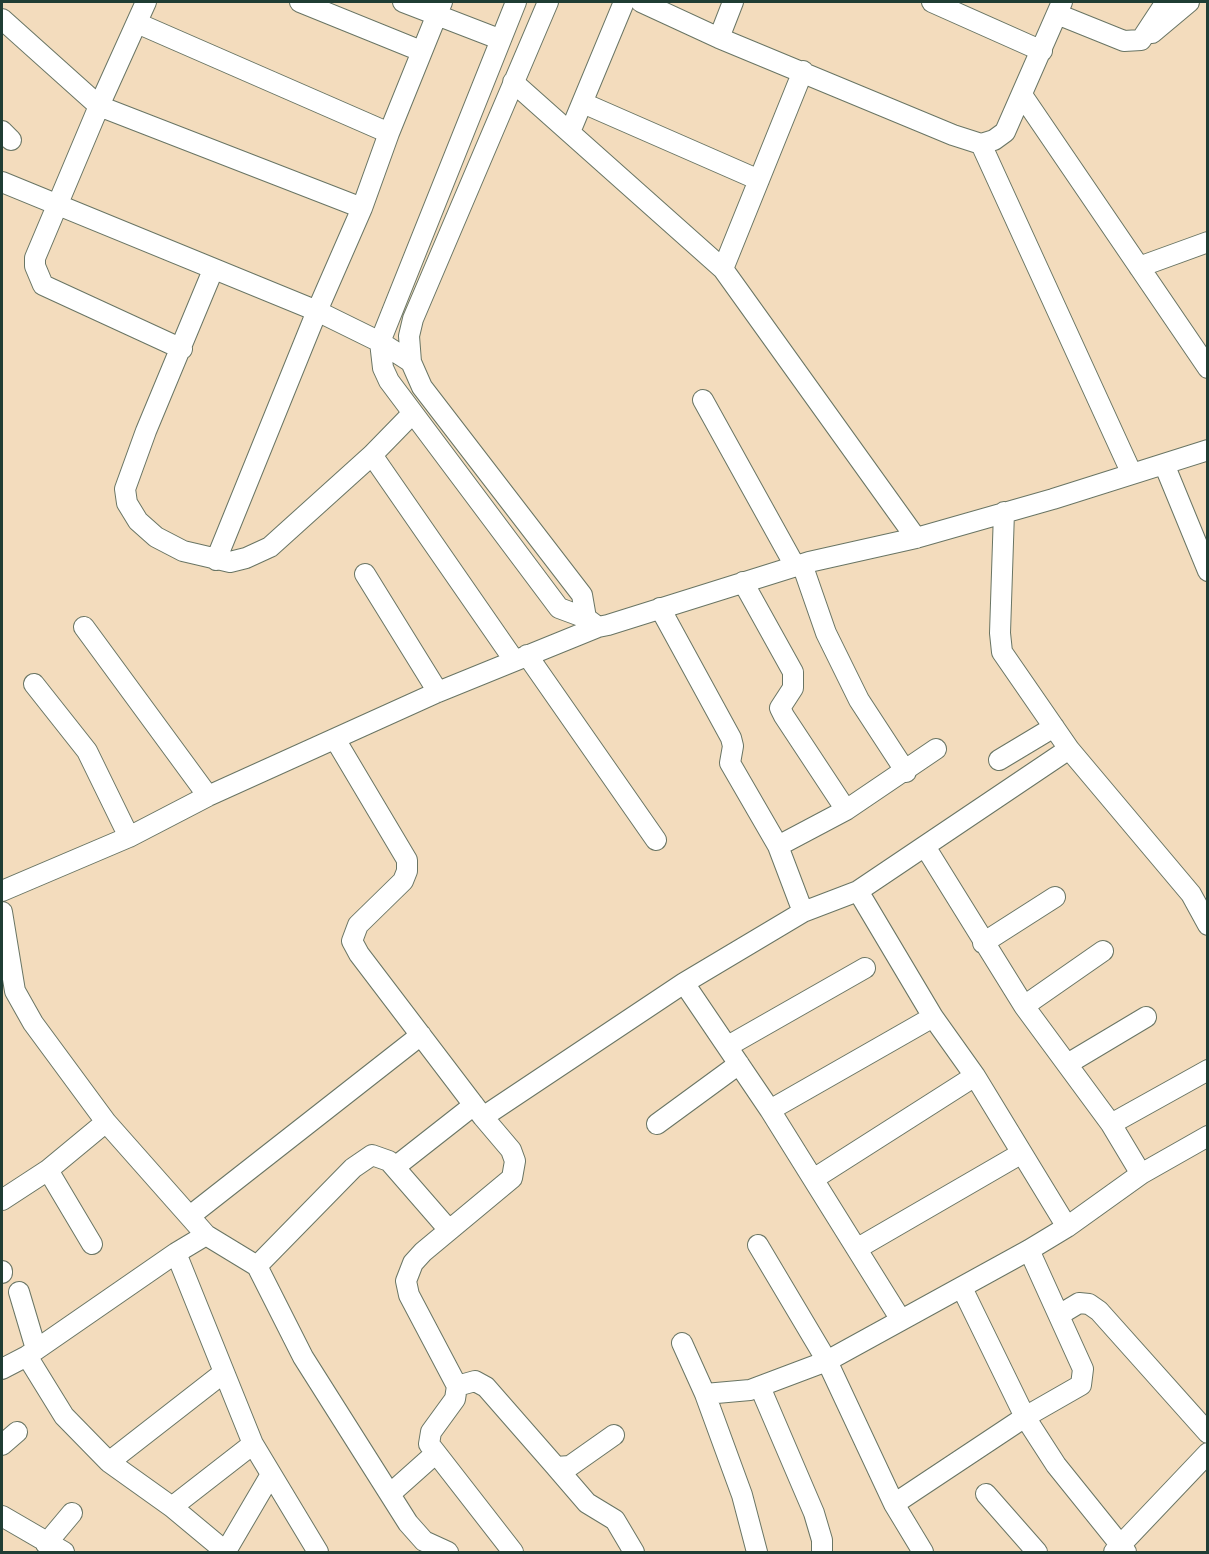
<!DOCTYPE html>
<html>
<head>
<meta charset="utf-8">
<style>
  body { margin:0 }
  #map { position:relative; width:1209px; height:1554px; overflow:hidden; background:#f3dcbd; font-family:Delius,sans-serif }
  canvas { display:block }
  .frame { position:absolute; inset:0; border:3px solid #1f3d34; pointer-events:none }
</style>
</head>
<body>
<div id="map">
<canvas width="1209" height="1554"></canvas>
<div class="frame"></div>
</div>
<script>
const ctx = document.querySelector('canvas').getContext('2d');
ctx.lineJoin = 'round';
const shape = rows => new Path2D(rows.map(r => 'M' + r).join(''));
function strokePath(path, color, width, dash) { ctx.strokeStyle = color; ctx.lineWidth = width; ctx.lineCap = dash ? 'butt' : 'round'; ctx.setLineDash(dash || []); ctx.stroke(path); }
const minor = shape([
  [146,2,99,106,35,258,35,266,43,285,182,349],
  [300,2,421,51],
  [403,2,499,39],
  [516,2,380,342,383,368,389,381,559,608,586,618,598,627,608,625,809,562,916,538,1053,499,1208,450],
  [548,2,413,319,409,336,411,362,422,387,582,595,586,618],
  [641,2,719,38,953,135,981,144,994,140,1005,132,1062,2],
  [932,2,1042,51],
  [1057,14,1124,41,1141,40,1166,2],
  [2,19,99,106,362,208],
  [137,23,389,133],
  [1152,33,1189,2],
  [719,38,733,2],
  [513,82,723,269,916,538],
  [1022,95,1208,368],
  [583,103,759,180],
  [2,131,11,140],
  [570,132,624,2],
  [981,144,1131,472],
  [2,182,317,311,380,342,411,362],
  [1139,267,1208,242],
  [723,269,803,71],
  [213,270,146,431,125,489,127,503,138,521,156,537,183,551,230,562,246,558,270,547,372,455,412,414],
  [703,400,795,566],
  [372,455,514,660],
  [1164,464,1208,571],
  [1004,512,1000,633,1002,652,1069,749,1191,894,1208,925],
  [216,560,317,311,362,208,389,133,442,2],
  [802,564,826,633,859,700,906,772],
  [365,574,438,692],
  [743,582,793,672,793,688,780,708,784,716,846,810],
  [660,608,731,738,733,746,730,763,778,846],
  [84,627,208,796],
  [527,655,656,840],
  [34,684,87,751,129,837],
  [335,739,407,860,407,871,403,881,358,925,352,941,359,954,483,1117,511,1150,515,1161,512,1178,423,1252,413,1263,406,1281,409,1295,457,1386,455,1399,431,1432,429,1444,513,1552],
  [999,760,1054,727],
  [926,848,1024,1006,1111,1124,1141,1174],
  [2,891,129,837,208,796,438,692,598,627],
  [858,891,933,1017,975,1076,1067,1227],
  [2,912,15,991,33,1023,106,1122,206,1235,257,1266,303,1357,408,1523,424,1541,448,1552],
  [803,912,778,846,846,810,936,749],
  [983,943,1055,897],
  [684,983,770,1110,901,1320],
  [1024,1006,1103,951],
  [728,1046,865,968],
  [1069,1063,1146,1017],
  [770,1110,933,1017],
  [483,1117,684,983,803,912,858,891,1069,749],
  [657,1124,739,1064],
  [1111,1124,1208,1070],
  [395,1167,474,1105],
  [48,1170,92,1244],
  [815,1178,975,1076],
  [2,1200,48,1170,106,1122],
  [190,1216,421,1035],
  [758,1245,827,1361,894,1504,923,1552],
  [858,1248,1022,1153],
  [176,1253,253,1444,318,1552],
  [257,1266,353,1168,372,1155,389,1161,449,1230],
  [2,1271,2,1273],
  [962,1288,1025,1417,1056,1465,1126,1552],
  [19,1292,36,1349],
  [1059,1315,1079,1303,1089,1304,1099,1311,1208,1433],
  [682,1343,705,1394,742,1495,757,1552],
  [27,1356,64,1416,109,1462,222,1374],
  [2,1369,27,1356,176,1253,206,1235],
  [457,1386,475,1381,486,1387,556,1467,570,1466,614,1435],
  [760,1387,814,1513,822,1540,822,1552],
  [705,1394,750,1390,827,1361,1029,1250,1067,1227,1141,1174,1208,1136],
  [2,1445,17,1432],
  [109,1462,172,1507,226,1552],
  [556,1467,587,1503,615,1520,634,1552],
  [390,1494,436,1453],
  [986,1494,1037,1552],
  [894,1504,1025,1417,1081,1385,1083,1369,1029,1250],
  [172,1507,253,1444],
  [2,1516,64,1552],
  [46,1544,72,1513],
  [226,1551,270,1476],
  [1114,1552,1208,1453]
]);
strokePath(minor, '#697564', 22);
strokePath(minor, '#fff', 20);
</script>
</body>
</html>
